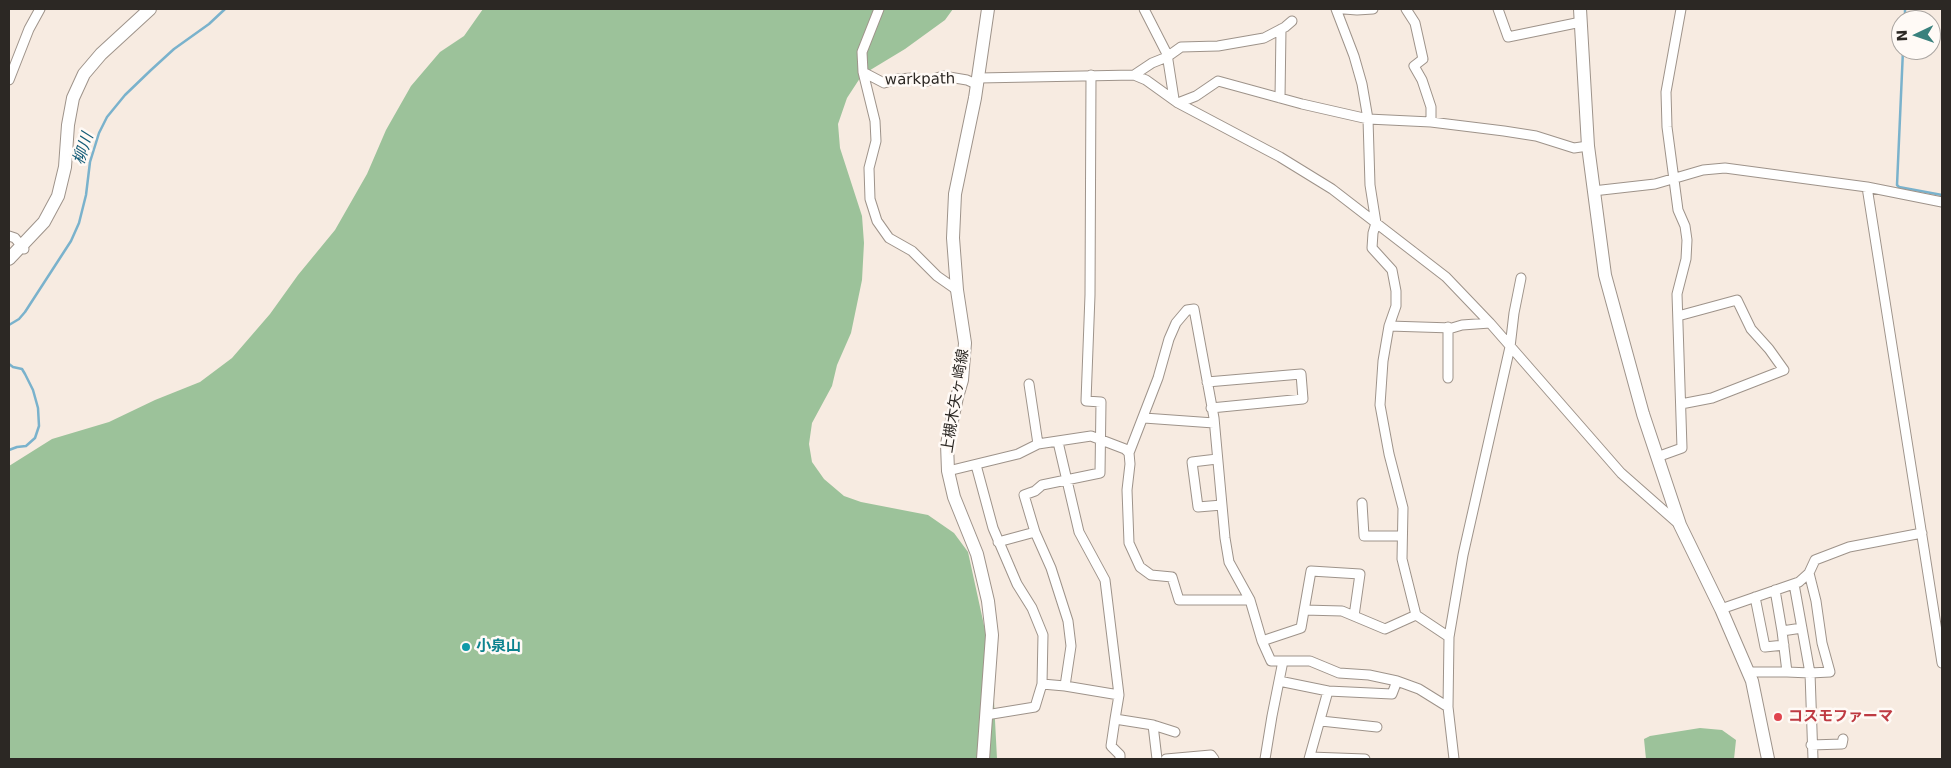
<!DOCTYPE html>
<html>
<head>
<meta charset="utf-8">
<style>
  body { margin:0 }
  #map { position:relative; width:1951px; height:768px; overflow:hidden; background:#f7ebe1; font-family:"DejaVu Sans",sans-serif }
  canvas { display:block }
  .frame { position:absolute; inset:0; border:10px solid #2c2824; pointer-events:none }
  .north { position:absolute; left:1891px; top:10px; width:50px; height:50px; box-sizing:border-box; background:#fffaf6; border:1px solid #aba6a2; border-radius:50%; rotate:267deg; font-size:14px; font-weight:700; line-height:20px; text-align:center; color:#2c2824 }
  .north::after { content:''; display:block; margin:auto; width:18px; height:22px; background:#39817d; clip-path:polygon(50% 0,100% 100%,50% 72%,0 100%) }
</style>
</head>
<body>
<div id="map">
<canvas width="1951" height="768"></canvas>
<div class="frame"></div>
<div class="north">N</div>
</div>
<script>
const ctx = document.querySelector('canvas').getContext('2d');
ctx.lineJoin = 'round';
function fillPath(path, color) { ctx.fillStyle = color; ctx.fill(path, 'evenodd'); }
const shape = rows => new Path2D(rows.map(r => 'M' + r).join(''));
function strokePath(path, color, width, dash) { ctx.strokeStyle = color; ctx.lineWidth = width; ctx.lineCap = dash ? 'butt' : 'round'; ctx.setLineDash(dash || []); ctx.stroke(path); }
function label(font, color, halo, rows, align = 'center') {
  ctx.font = font + ' "DejaVu Sans","Noto Sans JP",sans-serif'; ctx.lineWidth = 5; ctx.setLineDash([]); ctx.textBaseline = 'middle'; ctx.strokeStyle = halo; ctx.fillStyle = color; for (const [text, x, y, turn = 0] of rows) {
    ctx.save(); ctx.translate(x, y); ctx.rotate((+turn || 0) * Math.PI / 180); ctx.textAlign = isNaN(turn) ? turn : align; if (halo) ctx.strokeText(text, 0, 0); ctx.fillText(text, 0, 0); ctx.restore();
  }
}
const forest = shape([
  [483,9,953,9,945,20,905,49,862,75,847,98,838,124,840,148,862,216,864,243,862,280,851,333,837,365,832,386,812,423,809,444,812,462,824,479,844,496,861,502,928,515,954,533,968,552,992,662,997,759,9,759,9,466,52,439,109,422,155,400,200,382,232,358,270,314,298,275,335,230,367,174,386,130,411,86,440,52,464,36],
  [1700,728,1722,730,1736,740,1734,759,1646,759,1644,739,1650,736]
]);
const stream = shape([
  [1905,20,1905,9],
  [1903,50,1897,185,1899,187,1942,195],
  [9,325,19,319,25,312,71,241,79,223,86,195,90,162,99,133,107,117,125,95,151,70,174,49,209,24,225,9],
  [9,364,13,367,22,369,25,374,33,390,38,408,39,426,35,438,26,446,17,447,9,450]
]);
const street = shape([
  [879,9,862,52,863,72,875,121,876,141,869,168,870,199,877,221,889,238,912,251,937,276,957,290],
  [1144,9,1167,54,1174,99],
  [1336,9,1354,56,1362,84,1368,119,1370,185,1376,223,1373,233,1372,248,1392,270,1396,291,1396,306,1389,326,1383,361,1380,405,1389,454,1403,508,1402,559,1416,615,1449,637],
  [1344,9,1357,10,1373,9],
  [1406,9,1415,23,1423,59,1414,66,1422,80,1431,107,1431,122],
  [1498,9,1508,37,1581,22],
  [863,72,884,83,897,79,912,78,927,81,943,76,967,80,978,85],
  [1134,75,1152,63,1167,57,1181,47,1218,46,1264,38,1285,27,1292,21],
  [979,78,1134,75,1146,80,1178,103,1280,157,1332,189,1446,277,1490,323,1621,473,1680,525],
  [9,80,29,29,40,9],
  [1280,98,1281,29],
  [1178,103,1196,96,1218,81,1302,104,1368,119,1431,122,1504,131,1536,136,1574,148,1588,146],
  [1867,187,1942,663],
  [1593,191,1655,184,1703,170,1725,168,1867,187,1942,202],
  [9,236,15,238,24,249],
  [1678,316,1737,300,1751,329,1769,349,1784,370,1712,398,1681,404],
  [1389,326,1452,328,1462,325,1490,323],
  [1448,327,1448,378],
  [1207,382,1301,374,1303,399,1211,408],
  [1029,384,1038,444],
  [1144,418,1214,423],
  [1657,457,1682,448,1677,294,1686,259,1687,240,1685,226,1678,210,1667,127,1666,92,1681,9],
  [1217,459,1192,462,1198,507,1222,505],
  [976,465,993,528,1017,584,1032,608,1043,635,1042,684,1035,707,986,715],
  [948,471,1018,454,1038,444,1091,436,1125,449,1129,453],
  [1362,503,1364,536,1402,536],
  [1035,532,1024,495,1035,491,1042,485,1100,473,1101,402,1086,401,1090,295,1091,75],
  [998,542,1035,532,1051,568,1068,621,1071,646,1065,686],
  [1809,573,1816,601,1822,643,1830,672,1810,673,1813,759],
  [1755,597,1765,647,1784,645],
  [1250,600,1179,600,1172,577,1151,575,1140,567,1129,543,1127,490,1130,464,1129,453,1158,378,1169,339,1176,323,1187,310,1194,309,1214,418,1225,538,1229,562,1250,600,1262,641,1271,661,1310,661,1339,673,1369,675,1397,681,1419,689,1448,707],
  [1721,609,1799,582,1809,573,1815,560,1849,547,1922,533],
  [1304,610,1342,611,1354,616],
  [1782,631,1802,628],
  [1262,641,1301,628,1311,571,1360,574,1354,616,1385,629,1416,615],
  [1748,672,1787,672,1782,631,1775,590],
  [1787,672,1810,673,1794,584],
  [1279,681,1328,691,1309,759],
  [1042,684,1065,686,1119,695,1105,580,1079,532,1058,442],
  [1328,691,1392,694,1397,681],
  [1119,695,1115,719,1153,725,1157,759],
  [1115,719,1111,746,1120,755,1120,759],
  [1321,721,1377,727],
  [1153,725,1175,732],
  [1811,745,1842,744,1843,739],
  [1310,757,1365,759],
  [1166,759,1211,755,1214,759],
  [1265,759,1272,716,1283,661],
  [1454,759,1448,707,1449,637,1463,555,1510,347,1514,313,1521,278]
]);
const secondary = shape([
  [1580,9,1588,146,1605,275,1643,414,1680,525,1721,609,1752,681,1768,759],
  [9,259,44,222,58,196,65,167,68,125,73,98,84,74,101,54,150,9],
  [983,759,992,635,988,601,977,554,954,497,948,471,947,444,957,397,962,380,965,343,957,290,953,238,955,194,975,98,988,9]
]);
const markers = [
  [466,647,5,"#0f9aa8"],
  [1778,717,5,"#e0444e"]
];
const streetNames = [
  ["warkpath",920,80,-1],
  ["上槻木矢ヶ崎線",956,401,-81]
];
const cultureNames = [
  ["小泉山",476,647]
];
const healthNames = [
  ["コスモファーマ",1788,717]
];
const waterNames = [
  ["柳川",84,149,-72]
];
fillPath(forest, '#9cc29a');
strokePath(stream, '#7ab2cc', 2.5);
strokePath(street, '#9e938a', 11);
strokePath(secondary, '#9e938a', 14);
strokePath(street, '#fff', 9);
strokePath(secondary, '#fff', 12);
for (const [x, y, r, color] of markers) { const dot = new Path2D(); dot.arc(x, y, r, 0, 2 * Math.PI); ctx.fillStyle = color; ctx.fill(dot); strokePath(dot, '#fffaf6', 2); }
label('15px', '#2c2824', '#fffaf6', streetNames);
label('bold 15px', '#0d838f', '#fffaf6', cultureNames, 'left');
label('bold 15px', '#be3a42', '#fffaf6', healthNames, 'left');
label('italic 16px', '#155c77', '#fffaf6', waterNames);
</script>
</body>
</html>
